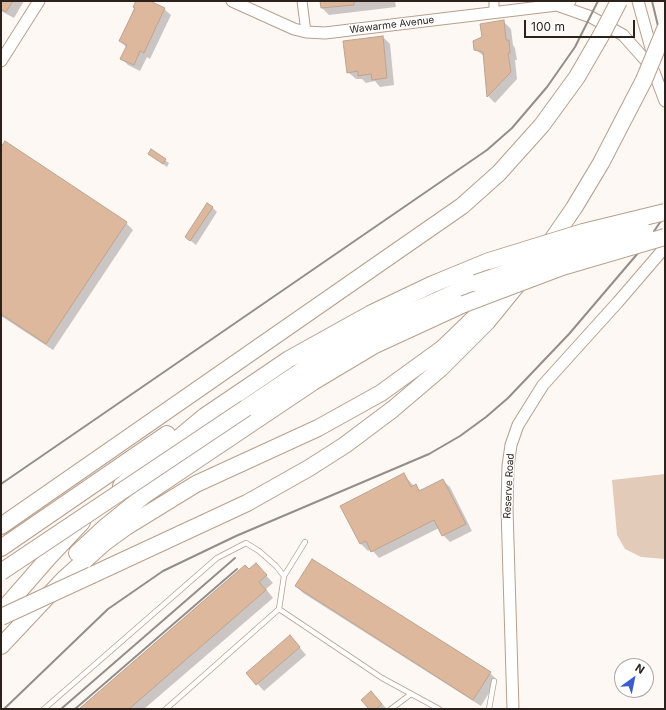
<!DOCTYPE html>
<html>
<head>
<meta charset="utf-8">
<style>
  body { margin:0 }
  #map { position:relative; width:666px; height:710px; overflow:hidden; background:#fef8f5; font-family:Inter,sans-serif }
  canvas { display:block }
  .frame { position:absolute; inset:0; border:2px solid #2c221b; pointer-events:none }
  .north { position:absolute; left:614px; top:658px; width:40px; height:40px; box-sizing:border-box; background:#fff; border:1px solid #aba7a4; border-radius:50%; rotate:33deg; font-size:11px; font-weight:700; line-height:16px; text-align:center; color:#2c221b }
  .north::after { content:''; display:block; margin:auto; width:14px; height:18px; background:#3d5cce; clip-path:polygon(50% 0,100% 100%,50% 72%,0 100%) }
  .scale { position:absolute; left:524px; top:20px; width:111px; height:18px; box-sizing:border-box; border:2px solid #2c221b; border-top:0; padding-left:5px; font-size:12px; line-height:14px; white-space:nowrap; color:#2c221b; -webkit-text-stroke:3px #fff; paint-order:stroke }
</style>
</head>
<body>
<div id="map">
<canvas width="666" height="710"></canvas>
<div class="frame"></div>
<div class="north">N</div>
<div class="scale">100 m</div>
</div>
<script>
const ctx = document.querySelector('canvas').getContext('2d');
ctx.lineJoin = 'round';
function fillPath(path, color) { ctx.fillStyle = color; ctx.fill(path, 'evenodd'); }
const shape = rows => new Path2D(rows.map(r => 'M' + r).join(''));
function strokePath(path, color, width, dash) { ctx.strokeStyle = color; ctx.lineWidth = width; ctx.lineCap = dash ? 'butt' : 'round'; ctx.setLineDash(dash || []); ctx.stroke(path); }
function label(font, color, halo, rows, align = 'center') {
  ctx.font = font + ' Inter,sans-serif'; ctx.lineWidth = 3; ctx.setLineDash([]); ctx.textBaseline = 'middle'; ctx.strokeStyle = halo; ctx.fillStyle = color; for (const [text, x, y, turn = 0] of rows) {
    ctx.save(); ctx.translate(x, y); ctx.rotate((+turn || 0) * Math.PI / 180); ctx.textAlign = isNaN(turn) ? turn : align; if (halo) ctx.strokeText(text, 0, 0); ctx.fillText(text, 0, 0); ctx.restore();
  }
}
const green = shape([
  [665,474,665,559,641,557,625,549,617,535,612,480]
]);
const shadow = shape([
  [1,1,24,1,14,18,1,11],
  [137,1,147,1,164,9,171,15,150,59,147,57,140,71,128,65,122,59,127,48,120,41],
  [321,1,395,1,396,7,329,15,322,8],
  [504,22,511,29,513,45,515,48,517,60,515,60,517,79,495,103,488,96,484,66,485,57,475,49,483,38],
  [383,37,390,44,394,85,380,87,375,81,366,83,362,79,356,79,348,72],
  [5,142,126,223,133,230,53,350,1,316,1,148],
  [151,150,169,163,167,167,149,154],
  [212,207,217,212,196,245,186,237],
  [404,475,414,486,415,485,421,491,442,480,450,487,472,531,450,542,443,535,439,528,379,558,371,549,368,551,361,544],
  [256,564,273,583,266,589,273,598,144,709,81,709],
  [296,586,490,673,497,680,481,706,303,593],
  [297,644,306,655,264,691,247,673],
  [371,692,376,697,387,709,370,709]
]);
const building = shape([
  [1,1,13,1,6,12,1,9,1,1],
  [136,1,150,1,165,8,144,53,140,51,134,65,120,59,127,45,119,41,135,8,133,7,136,1],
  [320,1,354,1,354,5,321,8,320,1],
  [504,20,506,40,509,40,510,53,508,53,511,72,487,97,483,52,474,50,473,41,482,37,480,24,504,20],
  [383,36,387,78,372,80,371,74,358,76,358,71,347,73,343,41,383,36],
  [5,141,127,222,46,344,1,314,1,147,5,141],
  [151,149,166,159,163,164,148,154,151,149],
  [207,203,213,207,190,241,185,237,207,203],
  [404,473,411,487,416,484,419,491,443,479,466,524,442,536,434,520,371,552,366,541,360,544,340,506,404,473],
  [312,559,491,672,473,700,295,586,312,559],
  [256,563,267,575,259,582,266,590,129,709,79,709,245,565,249,569,256,563],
  [290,635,300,647,256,685,246,673,290,635],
  [371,691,382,704,376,709,369,709,361,700,371,691]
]);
const service = shape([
  [284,576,305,542],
  [279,609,382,678,439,709],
  [44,709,217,558,246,543,259,551,276,566,284,576,279,609,166,709],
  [391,709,411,694],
  [489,709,494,681]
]);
const minor = shape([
  [302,1,306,32],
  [494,1,494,12]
]);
const tertiary = shape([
  [232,1,294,29,306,32,325,33,557,5,570,1],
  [638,1,654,59],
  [557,5,591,17,623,35,648,63,654,72,665,101],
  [1,61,39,1],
  [513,709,507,508,508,466,511,445,518,425,543,385,618,302,661,252,665,244]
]);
const motorway = shape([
  [545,250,574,208,601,163,644,80],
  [246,408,307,367,373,329,476,283],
  [121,486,205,416,289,359,370,314,433,284,489,261],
  [1,526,462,206,499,173,542,125,577,77,603,32],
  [1,548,167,434],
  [77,553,104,528,146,494,313,382,375,345,464,304],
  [92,575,247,503,309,468,345,445,393,409,440,369,487,322,522,279],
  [1,612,50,556,82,522],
  [1,646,64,579,104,543,126,527,196,484,318,428,381,393,443,348,500,293]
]);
const rail = shape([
  [652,1,665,55],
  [1,484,487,150,512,128,547,87,575,47,598,1],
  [4,709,108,609,163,571,236,536,429,454,460,436,486,417,508,398,569,334,644,246,665,215],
  [61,709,235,558],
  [75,709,237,569]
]);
const motorwayBridge = shape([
  [603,32,619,1],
  [644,80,665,29],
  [489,261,583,232,665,212],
  [476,283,554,256,645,232],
  [464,304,562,267,665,237],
  [1,572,246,408],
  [1,617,92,575]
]);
const streetNames = [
  ["Wawarme Avenue",392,25,-7],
  ["Reserve Road",509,486,-87]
];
fillPath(green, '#e3cbb9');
fillPath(shadow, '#0003');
fillPath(building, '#ddb89d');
strokePath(building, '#bca390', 1);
strokePath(service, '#b89f8c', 6);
strokePath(minor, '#b89f8c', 11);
strokePath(tertiary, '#b89f8c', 13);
strokePath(motorway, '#b89f8c', 18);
strokePath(service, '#fff', 4.5);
strokePath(minor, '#fff', 9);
strokePath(tertiary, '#fff', 11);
strokePath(motorway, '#fff', 16);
strokePath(rail, '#958d88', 2);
strokePath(motorwayBridge, '#b89f8c', 18, []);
strokePath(motorwayBridge, '#fff', 16);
label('10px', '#2c221b', '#fff', streetNames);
</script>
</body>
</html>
